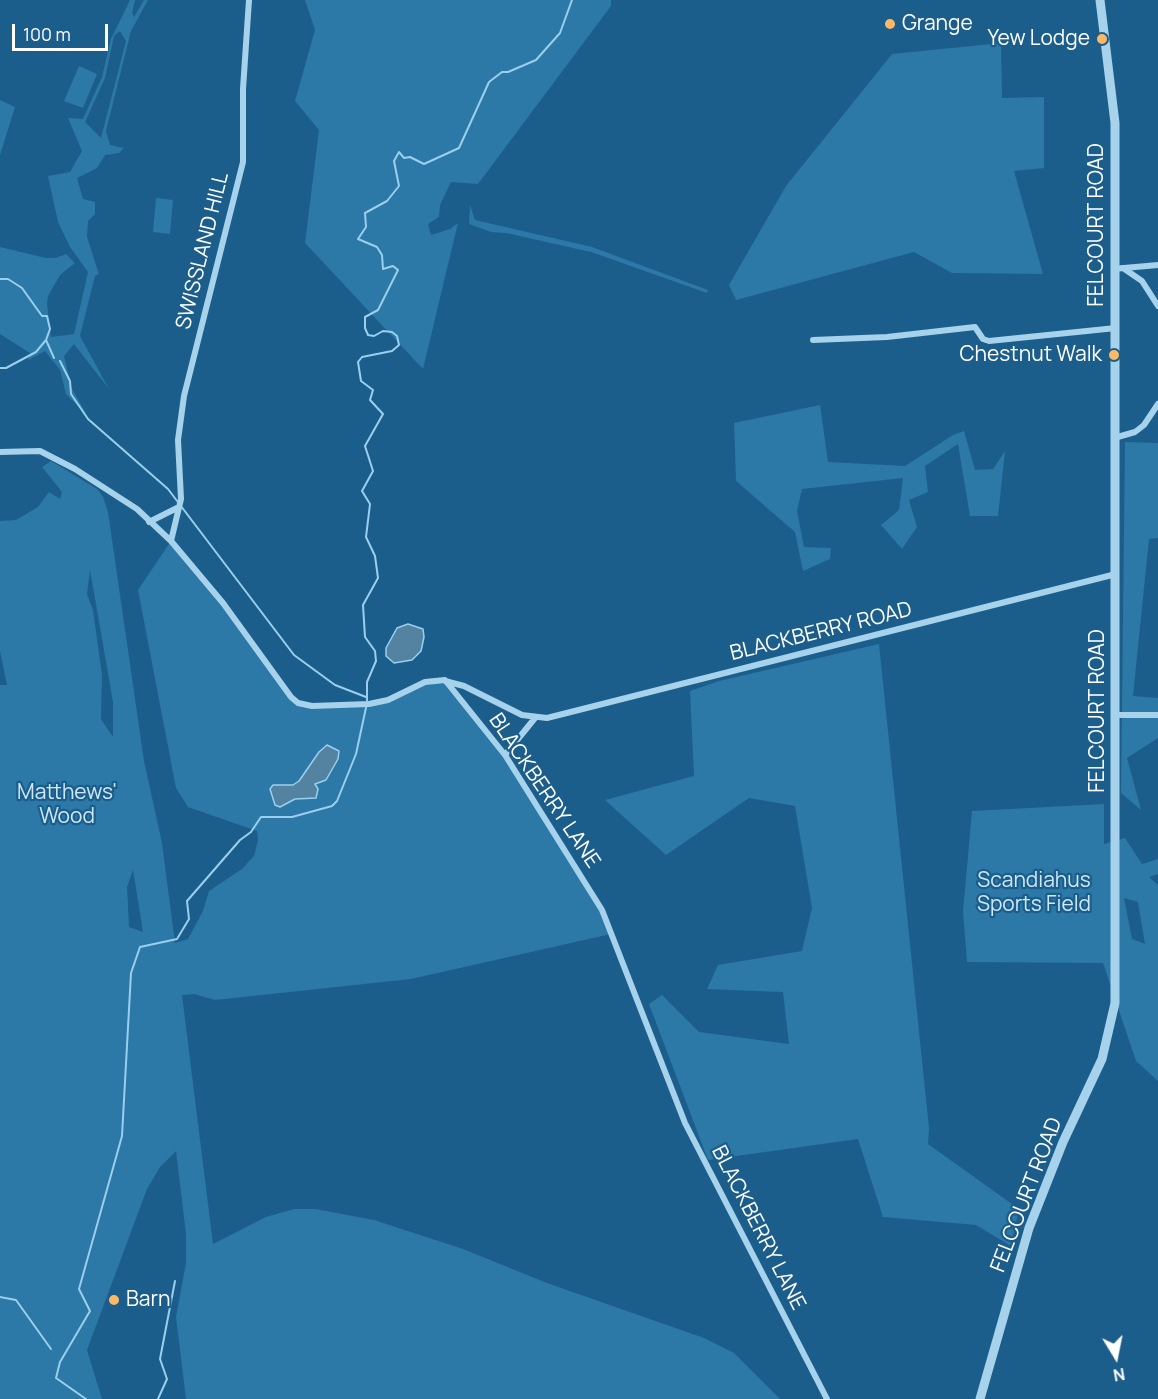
<!DOCTYPE html>
<html>
<head>
<meta charset="utf-8">
<style>
  body { margin:0 }
  #map { position:relative; width:1158px; height:1399px; overflow:hidden; background:#1c5e8b; font-family:Manrope,sans-serif }
  canvas { display:block }
  .north { position:absolute; left:1086px; top:1327px; width:60px; height:60px; -webkit-text-stroke:4px #1c5e8b; paint-order:stroke; rotate:170deg; font-size:16px; font-weight:700; line-height:24px; text-align:center; color:#fff }
  .north::after { content:''; display:block; margin:auto; width:21px; height:27px; background:#fff; clip-path:polygon(50% 0,100% 100%,50% 72%,0 100%) }
  .scale { position:absolute; left:12px; top:24px; width:96px; height:27px; box-sizing:border-box; border:3px solid #fff; border-top:0; padding-left:8px; font-size:18px; line-height:21px; white-space:nowrap; color:#fff; -webkit-text-stroke:4px #1c5e8b; paint-order:stroke }
</style>
</head>
<body>
<div id="map">
<canvas width="1158" height="1399"></canvas>
<div class="north">N</div>
<div class="scale">100 m</div>
</div>
<script>
const ctx = document.querySelector('canvas').getContext('2d');
ctx.lineJoin = 'round';
function fillPath(path, color) { ctx.fillStyle = color; ctx.fill(path, 'evenodd'); }
const shape = rows => new Path2D(rows.map(r => 'M' + r).join(''));
function strokePath(path, color, width, dash) { ctx.strokeStyle = color; ctx.lineWidth = width; ctx.lineCap = dash ? 'butt' : 'round'; ctx.setLineDash(dash || []); ctx.stroke(path); }
function label(font, color, halo, rows, align = 'center') {
  ctx.font = font + ' Manrope,sans-serif'; ctx.lineWidth = 4.5; ctx.setLineDash([]); ctx.textBaseline = 'middle'; ctx.strokeStyle = halo; ctx.fillStyle = color; for (const [text, x, y, turn = 0] of rows) {
    ctx.save(); ctx.translate(x, y); ctx.rotate((+turn || 0) * Math.PI / 180); ctx.textAlign = isNaN(turn) ? turn : align; if (halo) ctx.strokeText(text, 0, 0); ctx.fillText(text, 0, 0); ctx.restore();
  }
}
const green = shape([
  [130,0,135,0,132,13,134,17,144,0,148,0,131,31,106,131,110,145,124,148,119,153,105,155,97,168,77,178,83,199,95,202,95,214,88,221,87,237,99,274,95,276,80,336,109,389,74,344,64,356,72,389,87,415,66,394,60,370,45,351,28,360,30,353,0,334,0,247,46,258,56,258,66,254,75,263,60,275,48,296,47,304,51,337,74,334,88,272,70,247,58,222,48,176,70,172,82,151,68,118,83,119,102,77,111,39],
  [120,31,126,41,101,138,85,122,105,78,114,36],
  [305,0,611,0,611,6,478,184,451,182,440,205,439,217,428,224,431,235,450,229,458,223,423,369,305,243,319,130,295,101,315,30],
  [1001,43,1002,98,1044,97,1044,168,1014,171,1043,274,952,273,914,252,736,300,729,285,786,186,892,54],
  [79,66,97,74,83,108,64,101],
  [0,100,15,107,0,155],
  [156,198,173,200,170,234,153,232],
  [470,205,475,220,592,247,708,290,707,293,591,252,506,233,491,232,469,224],
  [820,405,828,462,905,466,953,435,964,431,975,470,993,469,1005,451,998,516,970,516,958,444,925,466,928,492,909,500,917,527,902,549,881,525,899,510,903,478,802,489,797,511,804,547,831,548,830,559,803,571,795,532,736,481,734,423],
  [1125,442,1158,443,1158,538,1149,539,1133,696,1158,698,1158,738,1127,758,1141,810,1121,793],
  [51,461,97,489,103,497,108,512,144,761,162,843,175,943,188,939,203,911,209,891,242,869,254,856,258,840,257,831,188,807,176,788,138,590,171,541,298,703,369,704,411,688,445,680,505,755,602,910,611,934,411,979,215,1000,194,994,182,995,213,1244,266,1217,294,1209,315,1209,374,1220,463,1249,547,1283,704,1338,734,1353,780,1399,186,1399,176,1317,186,1263,186,1234,176,1151,160,1167,147,1189,87,1350,102,1399,0,1399,0,685,7,685,0,651,0,521,16,520,38,507,49,492,60,499,62,492,42,467],
  [90,570,113,702,113,737,101,719,102,675,93,610,87,594],
  [133,870,143,932,129,927,127,887],
  [879,644,929,1128,928,1144,1019,1209,1011,1246,976,1225,883,1217,858,1139,708,1160,649,1004,662,995,699,1032,789,1044,783,992,707,989,718,965,802,951,812,908,795,806,749,798,666,855,605,800,694,776,690,691,719,681],
  [1104,804,1104,844,1125,838,1142,864,1158,859,1158,874,1149,877,1158,885,1158,1081,1136,1061,1103,963,967,962,963,911,972,811],
  [1124,898,1138,902,1145,944,1132,939]
]);
const water = shape([
  [408,624,423,629,424,637,421,651,412,660,394,663,386,656,386,648,397,628,408,624],
  [327,745,339,751,338,759,326,780,315,784,318,789,316,798,295,799,280,807,275,805,270,789,273,785,293,785,299,781,319,752,327,745]
]);
const stream = shape([
  [0,279,8,279,22,288,42,316,47,316,50,329,46,340,36,352,6,368,0,368],
  [46,340,54,358],
  [60,361,70,381,71,394,88,419,168,489,294,655,335,685,366,697],
  [0,1297,16,1300,51,1349],
  [86,1399,56,1378,60,1362,90,1311,79,1289,122,1136,131,973,140,947,177,939,189,919,187,901,240,840,251,832,261,817,292,817,332,806,337,801,356,754,367,703,367,682,376,661,375,651,365,637,363,605,378,578,375,556,366,537,370,504,362,491,373,471,365,446,383,414,370,400,373,390,361,381,358,362,362,357,392,351,399,345,397,336,392,332,383,331,374,336,368,335,365,328,365,317,378,310,398,270,393,266,383,269,382,255,377,247,358,239,366,227,365,213,387,201,399,186,394,161,399,152,404,158,410,157,424,164,459,148,489,82,502,72,508,72,536,60,560,33,572,0],
  [158,1399,167,1379,160,1359,175,1281]
]);
const minor = shape([
  [1124,268,1158,265],
  [1115,269,1123,268,1142,281,1158,306],
  [813,340,887,337,975,327,983,339,989,341,1116,328],
  [1114,438,1135,432,1144,425,1158,404],
  [0,452,40,451,75,469,137,509,171,541,223,603,291,697,298,703,312,706,369,704,388,700,425,682,445,680,505,755,602,910,685,1123,827,1399],
  [149,522,177,508],
  [171,541,181,499,178,440,184,396,243,162,243,89,249,0],
  [445,681,464,686,522,715,547,718,1116,574],
  [1116,715,1158,715],
  [505,755,535,718]
]);
const tertiary = shape([
  [980,1399,1029,1228,1063,1142,1102,1059,1115,1003,1115,123,1100,0]
]);
const markers = [
  [890,24,6,"#fdb865"],
  [1102,39,6,"#fdb865"],
  [1114,355,6,"#fdb865"],
  [114,1300,6,"#fdb865"]
];
const poiNames = [
  ["Grange",902,24],
  ["Yew Lodge",1090,39,"right"],
  ["Chestnut Walk",1102,355,"right"],
  ["Barn",126,1300]
];
const streetNames = [
  ["FELCOURT ROAD",1097,225,-90],
  ["SWISSLAND HILL",203,251,-76],
  ["BLACKBERRY ROAD",821,632,-14],
  ["FELCOURT ROAD",1098,711,-90],
  ["BLACKBERRY LANE",544,791,56],
  ["FELCOURT ROAD",1027,1195,-69],
  ["BLACKBERRY LANE",758,1228,63]
];
const parkNames = [
  ["Matthews'",67,793],
  ["Wood",67,817],
  ["Scandiahus",1034,881],
  ["Sports Field",1034,905]
];
fillPath(green, '#2c78a6');
fillPath(water, '#5483a1');
strokePath(water, '#9acfee', 1.5);
strokePath(stream, '#9acfee', 2);
strokePath(minor, '#a7d2ec', 6);
strokePath(tertiary, '#a7d2ec', 9);
for (const [x, y, r, color] of markers) { const dot = new Path2D(); dot.arc(x, y, r, 0, 2 * Math.PI); ctx.fillStyle = color; ctx.fill(dot); strokePath(dot, '#1c5e8b', 2); }
label('21px', '#fff', '#1c5e8b', poiNames, 'left');
label('21px', '#fff', '#1c5e8b', streetNames);
label('21px', '#cce8f9', '#1c5e8b', parkNames);
</script>
</body>
</html>
